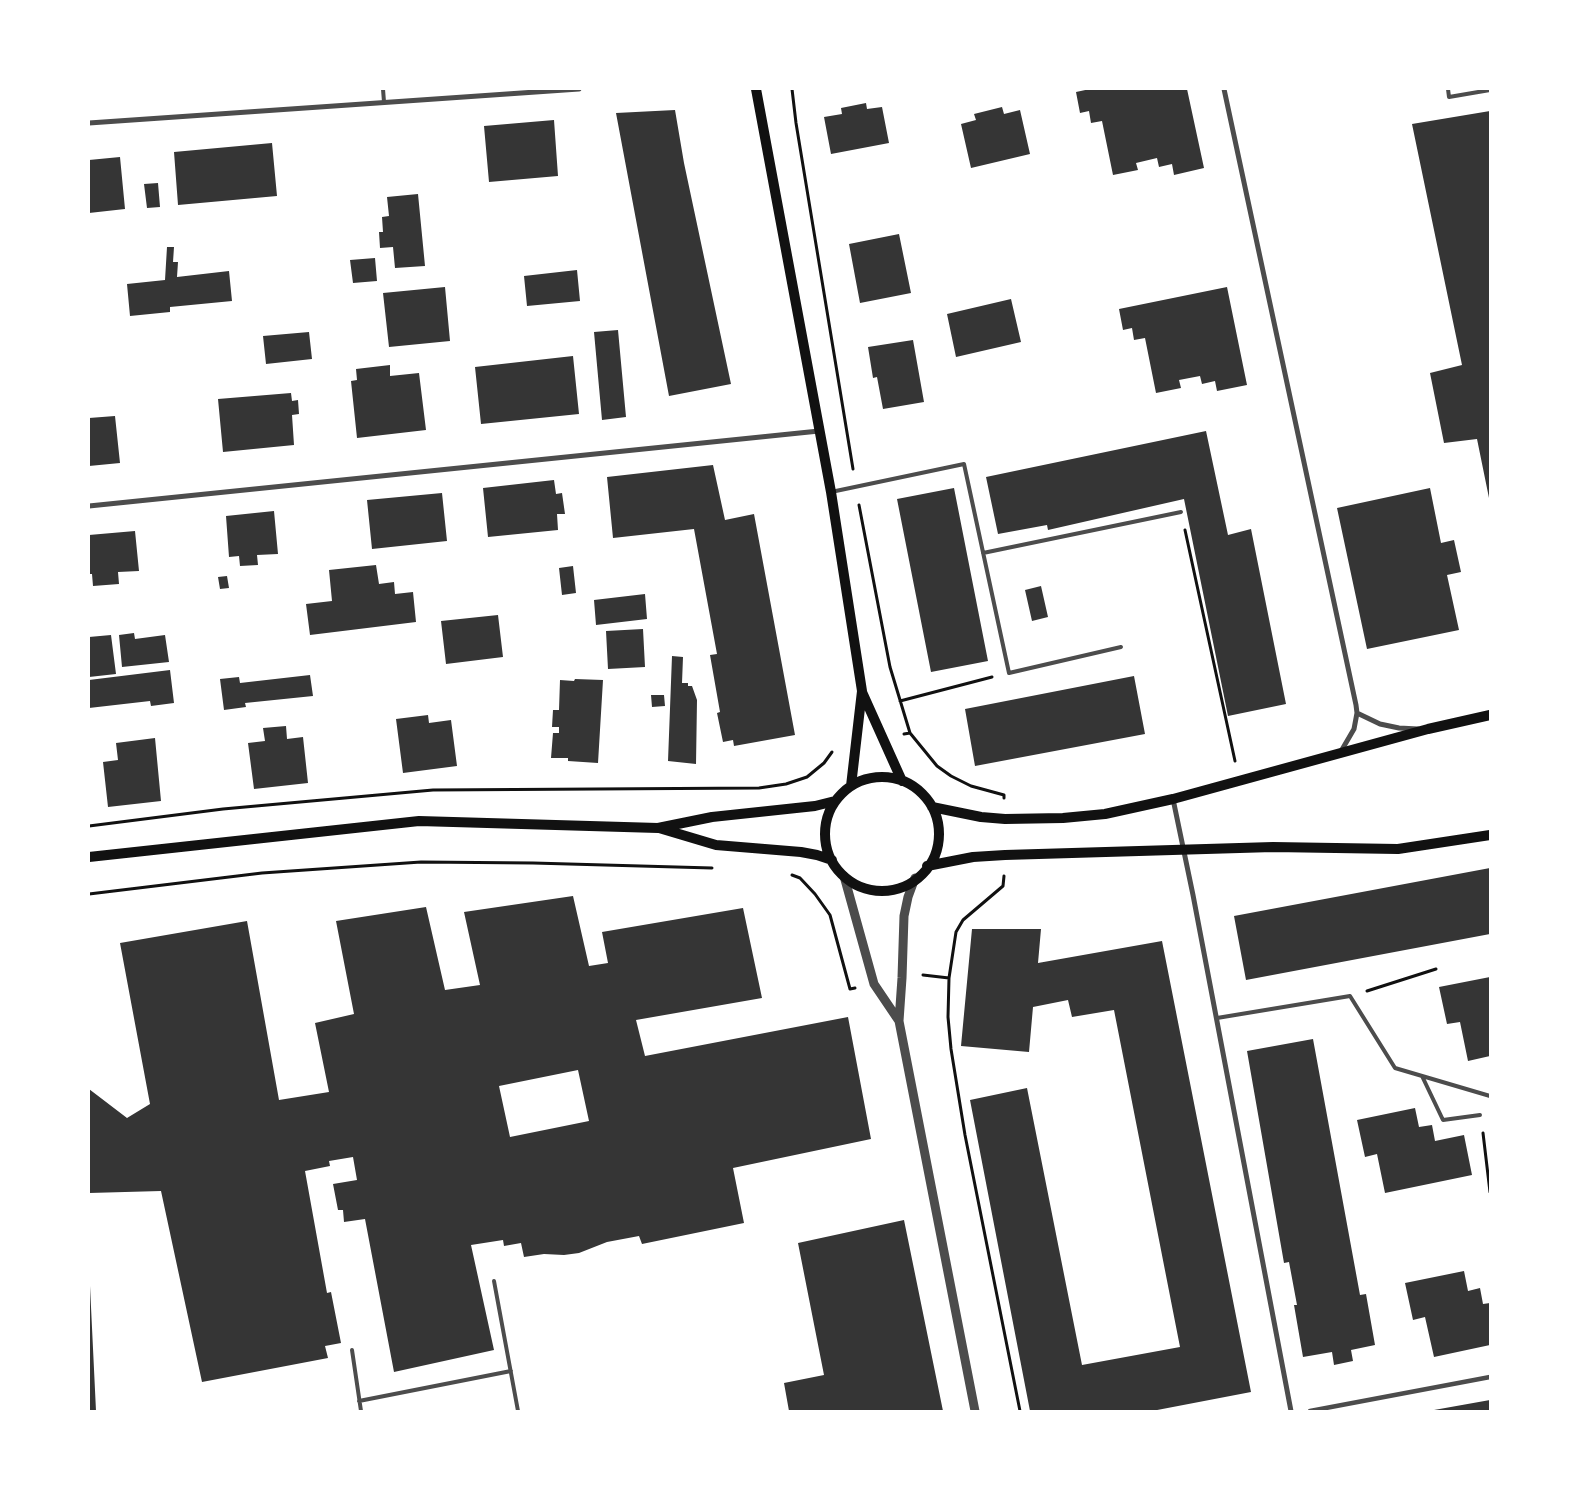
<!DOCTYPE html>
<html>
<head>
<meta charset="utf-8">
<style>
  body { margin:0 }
  #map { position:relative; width:1579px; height:1500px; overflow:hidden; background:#fff; font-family:Mulish,sans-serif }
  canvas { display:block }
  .frame { position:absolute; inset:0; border:90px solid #fff; pointer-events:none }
</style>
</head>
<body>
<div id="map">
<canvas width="1579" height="1500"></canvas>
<div class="frame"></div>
</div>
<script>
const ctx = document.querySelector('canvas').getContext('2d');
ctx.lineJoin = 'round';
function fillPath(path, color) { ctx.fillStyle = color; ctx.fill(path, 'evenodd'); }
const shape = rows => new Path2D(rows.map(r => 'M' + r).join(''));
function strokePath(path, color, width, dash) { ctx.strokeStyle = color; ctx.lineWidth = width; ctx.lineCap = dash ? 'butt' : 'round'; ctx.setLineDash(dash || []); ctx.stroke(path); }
const building = shape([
  [1090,89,1187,89,1204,168,1174,175,1172,164,1159,167,1157,158,1136,163,1138,170,1113,175,1102,121,1091,123,1089,111,1080,113,1076,92],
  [866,103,867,109,882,107,889,143,831,154,824,117,842,114,841,108],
  [1002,107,1004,114,1020,110,1030,154,971,168,961,124,976,120,974,114],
  [675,110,684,163,731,384,669,396,616,113],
  [1490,111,1490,498,1489,498,1477,439,1444,443,1430,373,1462,365,1412,124],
  [554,120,558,176,489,182,484,126],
  [272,143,277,196,178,205,174,152],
  [120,157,125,209,89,213,89,160],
  [158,183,160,207,147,208,144,184],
  [418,194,425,266,395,268,393,247,380,248,379,232,383,232,382,217,389,216,387,197],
  [899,234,911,293,860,303,849,244],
  [167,247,174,247,173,262,178,262,177,277,229,271,232,301,170,307,170,312,130,316,127,284,165,280],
  [375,258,377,281,353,283,350,260],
  [577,270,580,301,527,306,524,276],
  [445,287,450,341,389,347,383,293],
  [1227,287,1247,385,1217,391,1215,381,1202,384,1200,376,1179,380,1181,388,1156,393,1145,338,1134,340,1132,328,1123,330,1119,309],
  [1011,299,1021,342,956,357,947,314],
  [618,330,626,417,602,420,594,332],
  [309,332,312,359,266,364,263,336],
  [913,340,924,402,883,409,877,377,873,378,868,347],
  [573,356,579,414,481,424,475,367],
  [390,365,390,376,419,373,426,430,357,438,351,381,357,380,356,369],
  [291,393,292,401,298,400,299,414,292,415,294,445,223,452,218,399],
  [115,416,120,463,89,466,89,418],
  [1206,431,1228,535,1251,529,1286,704,1228,716,1184,499,1048,530,1047,525,998,534,986,477],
  [713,465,725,520,754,514,795,735,734,746,733,740,723,742,717,713,720,712,710,655,717,654,694,529,613,538,607,477],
  [554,480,556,494,562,493,565,514,557,514,558,530,488,537,483,488],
  [954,488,988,661,931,672,897,499],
  [1430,488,1441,543,1454,540,1461,572,1447,575,1459,630,1367,649,1337,508],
  [442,493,447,541,372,549,367,500],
  [274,511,278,554,257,555,258,565,240,566,239,556,229,557,226,516],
  [135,531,139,571,118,572,119,584,93,586,92,574,89,574,89,535],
  [376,565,379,584,394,582,395,594,413,592,416,622,310,635,306,604,332,601,329,570],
  [573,566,576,593,562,595,559,568],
  [227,576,229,588,220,589,218,577],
  [1041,586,1048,617,1032,621,1025,590],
  [645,594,647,619,596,625,594,600],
  [498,615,503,657,446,664,441,621],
  [643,629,645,667,608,669,606,631],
  [134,633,135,639,165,635,169,662,122,667,119,635],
  [111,635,116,674,89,677,89,637],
  [672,656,683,657,682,683,688,683,688,686,692,686,697,700,696,764,668,761],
  [170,670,174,703,151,706,150,701,89,708,89,680],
  [310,675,313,696,245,703,246,707,224,710,220,679,239,677,240,683],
  [1134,676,1145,734,975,766,965,709],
  [575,679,603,680,598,763,568,761,568,758,551,758,553,733,559,733,559,727,552,727,553,710,559,710,560,680,574,681],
  [651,695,664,695,665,706,652,707],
  [428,715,429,723,451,720,457,766,403,773,396,719],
  [286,726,287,739,303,737,308,783,254,789,248,743,265,741,263,728],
  [155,738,161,801,108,807,103,762,118,760,116,743],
  [1490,868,1490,934,1246,980,1234,916],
  [573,896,589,966,608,963,602,932,743,908,762,998,636,1020,645,1056,848,1017,871,1139,733,1168,744,1223,642,1244,639,1236,607,1242,579,1253,564,1255,544,1254,524,1257,521,1243,504,1246,503,1240,471,1245,494,1350,394,1372,365,1219,344,1222,343,1210,338,1210,333,1184,357,1180,353,1157,329,1161,330,1166,305,1171,327,1293,331,1292,341,1343,325,1346,328,1358,202,1382,161,1191,89,1193,89,1089,127,1118,150,1104,120,943,247,921,279,1100,329,1092,315,1023,354,1014,336,921,426,907,445,990,480,985,464,912],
  [578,1070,589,1121,510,1137,499,1086],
  [972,929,1041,929,1038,963,1162,941,1251,1392,1152,1411,1030,1411,970,1100,1027,1088,1082,1365,1180,1347,1114,1010,1072,1017,1068,1000,1033,1007,1029,1052,961,1046],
  [1490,977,1490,1056,1468,1061,1460,1022,1447,1024,1439,987],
  [1313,1039,1360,1295,1366,1294,1375,1345,1351,1350,1353,1361,1334,1365,1332,1352,1303,1357,1294,1305,1297,1305,1289,1262,1284,1263,1247,1051],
  [1415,1108,1419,1127,1432,1125,1435,1141,1464,1135,1472,1175,1385,1193,1377,1154,1365,1157,1357,1120],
  [904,1220,943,1411,789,1411,784,1383,824,1375,798,1243],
  [1464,1271,1468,1291,1480,1288,1483,1304,1490,1303,1490,1345,1434,1357,1425,1317,1413,1320,1405,1283],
  [89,1286,90,1286,96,1411,89,1411],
  [1490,1400,1490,1411,1434,1411,1434,1410]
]);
const path = shape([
  [792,89,796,123,853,469],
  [859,505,890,667,910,733],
  [1185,530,1235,761],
  [900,701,992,677],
  [904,734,910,733,937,766,951,776,971,786,1004,795,1004,798],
  [89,826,223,809,433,790,759,788,786,784,807,777,824,763,832,752],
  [792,875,800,878,815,894,830,915,850,989,855,988],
  [1004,876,1003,886,963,920,956,932,949,978,948,1017,951,1049,965,1135,1020,1411],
  [89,894,262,873,421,862,533,863,712,868],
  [923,975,949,978],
  [1367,991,1436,969],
  [1483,1133,1490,1192]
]);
const service = shape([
  [383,89,384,102],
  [1448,89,1449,97,1490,90],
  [831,492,964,464,1009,673,1121,647],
  [983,553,1181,512],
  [1217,1018,1350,996,1395,1068,1490,1096],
  [1422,1076,1443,1120,1480,1115],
  [494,1281,518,1411],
  [352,1350,361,1411],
  [359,1401,511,1371]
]);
const pedestrian = shape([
  [1310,1411,1490,1377]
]);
const minor = shape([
  [1224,89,1356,705,1357,713,1354,729,1340,753],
  [89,123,579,89],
  [89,506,819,431],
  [1357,713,1380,724,1399,728,1418,729],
  [1173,799,1193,895,1291,1411]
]);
const tertiary = shape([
  [844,876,874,984,899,1021],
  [915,878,908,897,904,916,902,978,899,1021,975,1411]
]);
const secondary = shape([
  [756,89,831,492,862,691,851,786],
  [862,692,902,781],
  '825 834a57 57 0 1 1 114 0a57 57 0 1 1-114 0Z',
  [932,807,981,817,1005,819,1063,818,1105,814,1173,799,1428,729,1490,715],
  [659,828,716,845,801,852,817,855,832,860],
  [89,857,419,821,658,828,712,817,815,806,835,801],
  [927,866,973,857,1005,855,1273,847,1398,849,1490,835]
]);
fillPath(building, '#353535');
strokePath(path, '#111', 3);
strokePath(service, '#4c4c4c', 4);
strokePath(pedestrian, '#4c4c4c', 4.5);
strokePath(minor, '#4c4c4c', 5);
strokePath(tertiary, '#4c4c4c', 9);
strokePath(secondary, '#111', 10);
</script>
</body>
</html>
